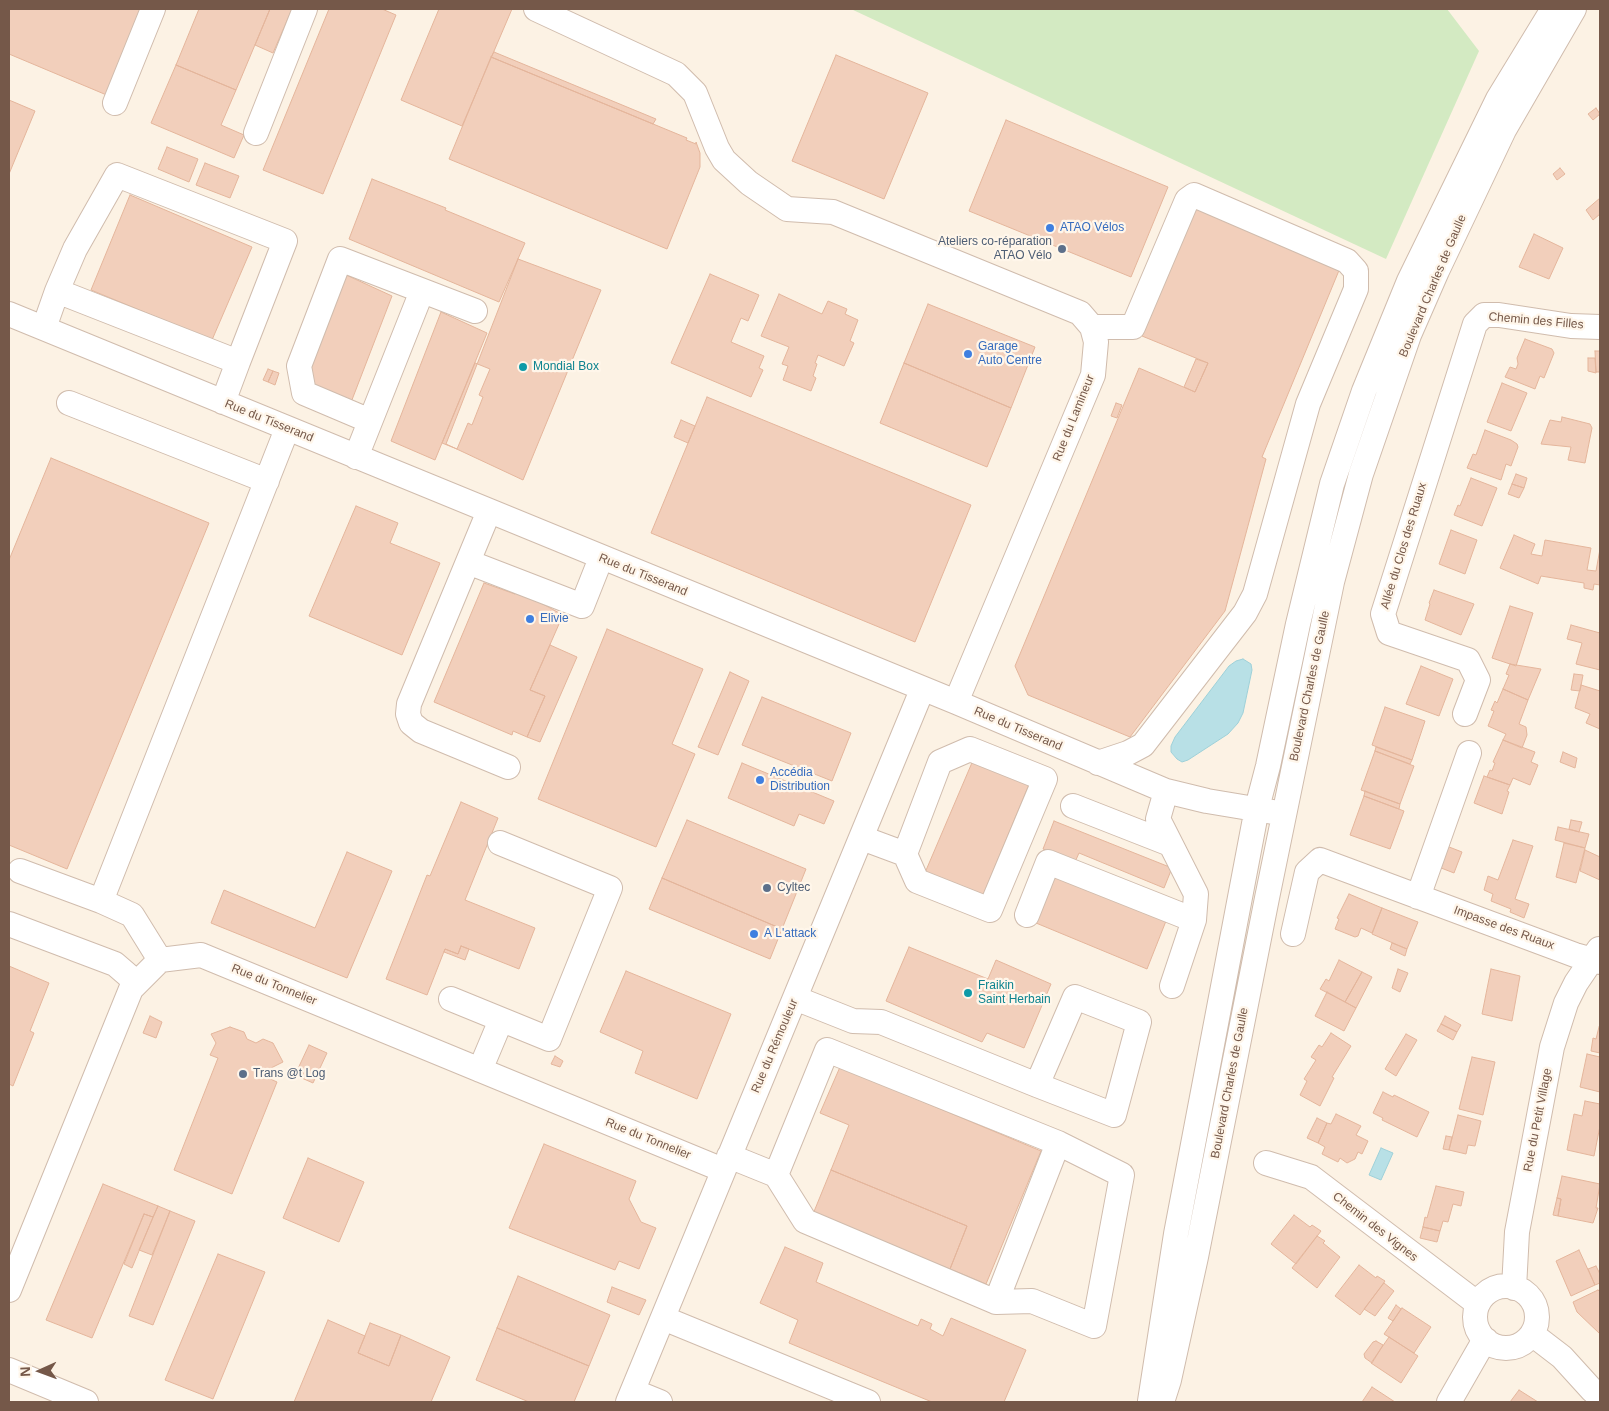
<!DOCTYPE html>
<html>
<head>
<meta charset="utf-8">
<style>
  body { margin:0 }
  #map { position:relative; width:1609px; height:1411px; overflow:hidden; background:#fcf2e4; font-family:Arial,sans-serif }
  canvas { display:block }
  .frame { position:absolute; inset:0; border:10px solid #755849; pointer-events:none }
  .north { position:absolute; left:15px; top:1346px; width:50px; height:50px; -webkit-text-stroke:4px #fff6ea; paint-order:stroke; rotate:268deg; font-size:14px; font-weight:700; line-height:20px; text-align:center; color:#755849 }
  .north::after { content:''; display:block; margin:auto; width:18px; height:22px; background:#755849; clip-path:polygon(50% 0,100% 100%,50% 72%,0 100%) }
</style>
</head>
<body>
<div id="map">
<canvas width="1609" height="1411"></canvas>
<div class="frame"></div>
<div class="north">N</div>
</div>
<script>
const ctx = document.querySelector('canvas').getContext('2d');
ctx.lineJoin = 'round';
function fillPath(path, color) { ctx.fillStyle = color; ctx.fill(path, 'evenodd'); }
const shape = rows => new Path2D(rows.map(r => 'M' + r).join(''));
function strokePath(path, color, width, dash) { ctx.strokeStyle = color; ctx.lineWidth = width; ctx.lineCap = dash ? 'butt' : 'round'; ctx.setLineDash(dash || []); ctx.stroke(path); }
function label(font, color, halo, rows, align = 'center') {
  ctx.font = font + ' Arial,sans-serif'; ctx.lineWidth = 4.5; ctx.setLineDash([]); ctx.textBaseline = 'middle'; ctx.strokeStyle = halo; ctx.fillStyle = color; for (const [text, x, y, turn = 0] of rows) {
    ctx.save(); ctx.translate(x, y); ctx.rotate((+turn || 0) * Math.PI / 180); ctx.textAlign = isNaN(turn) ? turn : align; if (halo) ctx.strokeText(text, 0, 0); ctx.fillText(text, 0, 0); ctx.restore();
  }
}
const green = shape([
  [851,9,1447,9,1479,51,1386,259]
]);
const water = shape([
  [1243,659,1251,664,1252,670,1243,713,1238,723,1228,734,1188,760,1182,762,1177,759,1171,752,1171,746,1175,737,1229,666,1236,661,1243,659],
  [1381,1148,1393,1153,1381,1180,1369,1175,1381,1148]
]);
const building = shape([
  [9,9,145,9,109,96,9,54,9,9],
  [199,9,270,9,236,90,176,65,199,9],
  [270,9,292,9,273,53,255,45,270,9],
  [329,9,382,9,396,15,323,194,263,170,329,9],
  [439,9,512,9,462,126,401,100,439,9],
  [494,52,656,119,653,124,491,57,494,52],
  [836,55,928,93,884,199,792,161,836,55],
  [491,57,687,138,686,140,696,144,696,142,700,153,700,167,667,249,449,159,491,57],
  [176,65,236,90,221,125,244,135,234,158,151,123,176,65],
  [9,100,35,111,9,174,9,100],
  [1596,108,1600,114,1593,120,1588,114,1596,108],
  [1006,120,1168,187,1131,277,969,211,1006,120],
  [167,147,198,159,189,182,158,169,167,147],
  [205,163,239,176,230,198,196,185,205,163],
  [1560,168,1565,174,1557,180,1553,174,1560,168],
  [372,179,446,208,445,210,525,243,499,302,349,239,372,179],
  [130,195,252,247,212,340,91,290,130,195],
  [1600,198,1600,214,1593,220,1586,210,1600,198],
  [1195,208,1340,268,1262,457,1266,459,1225,611,1130,737,1028,695,1015,666,1139,368,1195,392,1208,363,1142,336,1195,208],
  [1534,234,1563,248,1549,279,1519,267,1534,234],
  [518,259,601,290,523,480,446,444,518,259],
  [344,274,392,296,350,405,308,387,305,370,344,274],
  [710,274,759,295,748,321,741,318,731,342,764,356,759,368,763,370,751,397,671,363,710,274],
  [779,294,822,314,828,301,847,309,845,314,858,320,850,341,854,343,844,366,818,355,815,363,817,364,813,376,816,378,811,391,783,380,788,366,782,364,789,347,761,336,779,294],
  [928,304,1035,347,1011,408,904,363,928,304],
  [441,312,487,333,435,460,391,441,441,312],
  [1525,339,1552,349,1554,353,1544,378,1540,376,1535,389,1505,377,1510,367,1516,369,1518,364,1517,358,1525,339],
  [1595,351,1600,351,1600,372,1596,372,1595,351],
  [1588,358,1595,358,1596,373,1588,371,1588,358],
  [1196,359,1208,363,1195,392,1184,387,1196,359],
  [475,363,490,369,479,395,483,397,472,425,468,423,457,449,442,443,475,363],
  [904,363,1011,408,987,467,880,423,904,363],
  [268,369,273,371,268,382,263,380,268,369],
  [273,371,279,373,275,385,268,382,273,371],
  [1502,383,1527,393,1511,431,1487,422,1502,383],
  [707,397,971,505,915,642,651,533,707,397],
  [1116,403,1122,405,1117,418,1111,416,1116,403],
  [1562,417,1590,424,1592,428,1585,463,1568,460,1571,447,1541,444,1550,420,1561,422,1562,417],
  [681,420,695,426,688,443,674,437,681,420],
  [1485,430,1511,440,1517,444,1518,447,1511,466,1506,464,1501,480,1467,468,1473,454,1476,455,1485,430],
  [51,458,209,523,67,869,9,845,9,560,51,458],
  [1516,474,1527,478,1524,488,1512,484,1516,474],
  [1471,478,1497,488,1482,526,1454,515,1458,505,1460,506,1471,478],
  [1512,484,1524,488,1519,498,1508,494,1512,484],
  [356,506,398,523,390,543,440,563,402,655,309,616,356,506],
  [1451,530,1477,540,1465,574,1439,564,1451,530],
  [1514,535,1535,544,1531,554,1542,556,1545,540,1591,548,1587,570,1596,571,1600,549,1600,585,1594,584,1593,590,1584,588,1584,583,1541,576,1538,584,1500,568,1514,535],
  [484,583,515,594,517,590,563,615,530,690,545,696,527,737,513,731,512,735,434,702,484,583],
  [1434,590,1474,604,1461,635,1425,620,1430,604,1429,603,1434,590],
  [1510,606,1533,613,1516,666,1492,658,1510,606],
  [1571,625,1600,633,1600,670,1576,664,1582,643,1567,639,1571,625],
  [607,629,703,669,672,744,695,754,656,847,538,799,607,629],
  [550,645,577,657,540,742,527,737,545,696,530,690,550,645],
  [1510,664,1541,669,1528,700,1503,689,1509,675,1506,674,1510,664],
  [1421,666,1453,679,1439,716,1406,704,1421,666],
  [730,672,749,681,718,755,698,747,730,672],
  [1574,674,1583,675,1580,691,1571,690,1574,674],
  [1581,685,1600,691,1600,729,1586,723,1590,714,1575,708,1581,685],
  [1503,689,1528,700,1519,724,1526,727,1527,735,1522,748,1503,740,1506,734,1488,726,1494,711,1491,710,1495,701,1497,703,1503,689],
  [762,697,851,733,832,781,742,745,762,697],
  [1385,707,1425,721,1412,760,1372,745,1385,707],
  [1503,740,1535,752,1531,762,1538,765,1530,785,1513,778,1510,785,1487,777,1490,770,1492,771,1495,763,1493,762,1503,740],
  [1376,747,1412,760,1410,764,1375,751,1376,747],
  [1375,751,1414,766,1400,804,1361,790,1375,751],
  [1563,752,1577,758,1575,768,1560,762,1563,752],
  [974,758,1030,782,981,900,924,875,974,758],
  [742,763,834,801,824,824,799,814,794,826,728,798,742,763],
  [1484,776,1510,785,1507,791,1509,792,1502,814,1474,803,1484,776],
  [1365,791,1400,804,1399,809,1364,796,1365,791],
  [1364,796,1404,811,1390,849,1350,835,1364,796],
  [461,802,498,818,465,900,535,928,519,969,461,946,458,954,445,949,427,995,386,979,427,875,430,876,461,802],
  [687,820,806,869,782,929,662,878,687,820],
  [1571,820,1582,822,1579,832,1569,829,1571,820],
  [1054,821,1172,868,1164,888,1079,853,1075,862,1043,849,1054,821],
  [1558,827,1589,834,1585,848,1555,840,1558,827],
  [1513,840,1533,846,1515,899,1529,904,1524,918,1510,912,1511,909,1491,901,1493,894,1484,890,1488,876,1498,880,1513,840],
  [1564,843,1585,848,1576,883,1556,877,1564,843],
  [1444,845,1462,852,1454,873,1436,866,1444,845],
  [1585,850,1600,857,1600,880,1580,871,1585,850],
  [347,852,392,871,347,978,211,923,224,890,315,928,347,852],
  [1055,875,1166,921,1147,969,1036,923,1055,875],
  [662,878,782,929,770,959,649,909,662,878],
  [1349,894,1382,908,1372,933,1361,928,1358,936,1355,937,1335,929,1339,919,1337,918,1349,894],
  [1382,908,1418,922,1407,949,1372,934,1382,908],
  [1392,943,1407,949,1405,956,1390,949,1392,943],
  [461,946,469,949,465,960,444,952,445,949,458,954,461,946],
  [909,947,988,979,996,960,1051,984,1024,1048,987,1033,982,1042,886,1001,909,947],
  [1339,960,1362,972,1345,1002,1320,989,1326,979,1329,981,1339,960],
  [9,966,49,983,30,1031,34,1033,13,1086,9,1084,9,966],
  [1398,969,1408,973,1400,992,1392,988,1398,969],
  [1491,969,1520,976,1512,1021,1482,1014,1491,969],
  [626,971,731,1014,697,1099,635,1073,643,1051,600,1032,626,971],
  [1362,972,1372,977,1356,1008,1345,1002,1362,972],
  [1327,992,1356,1008,1344,1031,1315,1016,1327,992],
  [150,1016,162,1022,156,1038,143,1033,150,1016],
  [1445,1016,1461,1025,1457,1032,1441,1024,1445,1016],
  [1441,1024,1457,1032,1453,1040,1437,1031,1441,1024],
  [230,1027,244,1032,247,1039,256,1043,263,1039,273,1043,283,1062,271,1068,266,1077,277,1082,232,1194,174,1170,218,1058,210,1055,216,1043,211,1034,230,1027],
  [1599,1027,1600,1028,1600,1053,1591,1051,1593,1038,1596,1039,1599,1027],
  [1331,1033,1351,1046,1332,1077,1334,1078,1320,1106,1300,1095,1307,1081,1304,1079,1316,1060,1311,1057,1319,1045,1322,1047,1331,1033],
  [1406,1034,1417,1040,1396,1076,1385,1069,1406,1034],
  [309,1045,327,1053,313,1083,295,1075,309,1045],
  [1587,1054,1600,1057,1600,1092,1580,1087,1587,1054],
  [555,1056,563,1061,560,1067,551,1064,555,1056],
  [1472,1057,1495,1062,1483,1115,1459,1109,1472,1057],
  [840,1067,1041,1151,986,1284,950,1269,967,1226,831,1170,849,1125,820,1113,840,1067],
  [1383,1092,1393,1097,1394,1095,1429,1112,1417,1137,1382,1120,1383,1118,1373,1113,1383,1092],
  [1585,1101,1600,1104,1600,1126,1594,1156,1567,1150,1574,1114,1582,1116,1585,1101],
  [1336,1114,1361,1126,1356,1135,1368,1141,1362,1154,1358,1152,1355,1159,1347,1163,1340,1158,1338,1162,1322,1154,1325,1147,1318,1143,1327,1123,1331,1124,1336,1114],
  [1458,1115,1481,1121,1475,1146,1468,1145,1466,1154,1449,1150,1458,1115],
  [1317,1118,1327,1123,1318,1143,1307,1138,1317,1118],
  [1446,1136,1452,1137,1449,1150,1443,1149,1446,1136],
  [544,1144,636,1181,629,1199,641,1222,656,1228,639,1269,619,1261,615,1270,509,1228,544,1144],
  [308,1158,364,1182,339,1242,283,1218,308,1158],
  [831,1170,967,1226,950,1269,813,1214,831,1170],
  [1562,1176,1600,1184,1596,1208,1598,1208,1593,1223,1558,1216,1561,1199,1557,1198,1562,1176],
  [103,1184,158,1206,153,1217,144,1214,92,1338,46,1320,103,1184],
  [1436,1186,1464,1192,1461,1206,1453,1204,1448,1222,1443,1221,1440,1231,1423,1227,1425,1217,1427,1218,1436,1186],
  [1557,1198,1561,1199,1558,1216,1553,1215,1557,1198],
  [158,1206,170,1211,152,1255,139,1250,158,1206],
  [170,1211,195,1221,153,1325,129,1316,170,1211],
  [144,1214,153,1217,132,1268,124,1264,144,1214],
  [1294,1215,1310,1227,1312,1225,1321,1231,1296,1264,1271,1244,1294,1215],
  [1423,1227,1440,1231,1437,1242,1420,1238,1423,1227],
  [1317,1236,1325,1241,1323,1243,1340,1257,1317,1288,1292,1268,1317,1236],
  [785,1247,823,1263,816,1282,918,1326,921,1319,932,1324,930,1329,943,1336,951,1318,1026,1350,1004,1402,932,1402,789,1343,798,1320,760,1303,785,1247],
  [1579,1250,1595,1285,1571,1296,1556,1261,1579,1250],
  [218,1254,265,1272,213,1399,165,1380,218,1254],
  [1359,1265,1376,1278,1377,1276,1385,1281,1360,1315,1335,1296,1359,1265],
  [1596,1266,1600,1274,1600,1283,1595,1285,1588,1269,1596,1266],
  [518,1276,610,1315,589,1366,497,1328,518,1276],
  [1384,1283,1394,1291,1375,1316,1364,1309,1384,1283],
  [612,1287,646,1300,639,1315,607,1302,612,1287],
  [1598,1290,1600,1292,1600,1334,1577,1312,1573,1302,1598,1290],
  [1396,1305,1401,1309,1393,1321,1388,1318,1396,1305],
  [1402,1308,1431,1327,1414,1353,1384,1334,1402,1308],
  [328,1320,365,1336,358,1353,389,1366,401,1335,450,1357,431,1402,294,1402,328,1320],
  [370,1323,401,1335,389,1366,358,1353,370,1323],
  [497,1328,589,1366,574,1402,529,1402,476,1380,497,1328],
  [1389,1337,1418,1356,1401,1383,1371,1363,1389,1337],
  [1376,1341,1383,1345,1372,1363,1365,1358,1364,1354,1373,1342,1376,1341],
  [1372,1387,1395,1402,1362,1402,1372,1387],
  [1519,1390,1538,1402,1510,1402,1519,1390]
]);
const minor = shape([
  [536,9,676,74,695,93,717,148,724,160,749,183,787,209,833,212,1080,313,1092,327,1096,342,1093,375,956,702],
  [115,103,153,9],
  [256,133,305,9],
  [57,291,75,249,117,175,285,241,238,362],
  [9,314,956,702,1166,791,1207,801,1273,812],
  [1092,327,1133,327,1187,200,1194,195,1347,261,1356,271,1356,289,1308,404,1255,594,1245,613,1143,745,1128,753,1098,763],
  [44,328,57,291,238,362,223,402],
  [69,403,267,481],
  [370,421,304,393,299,366,340,259,475,311],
  [356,457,422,291],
  [489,511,409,704,408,714,411,723,421,731,508,767],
  [468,562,582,606,601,558],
  [1465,714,1478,680,1468,660,1389,633,1383,614,1475,324,1484,315,1499,315,1571,326,1600,327],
  [1166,791,1158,819,1196,894,1194,920,1172,986],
  [1073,806,1170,844],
  [862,838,905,854,940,762,970,749,1045,779,990,910,917,881,905,854],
  [20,871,101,901,287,429],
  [1418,897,1469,753],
  [101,901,132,915,160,960],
  [1027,915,1048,862,1194,920],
  [9,924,115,964,137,983],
  [1293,934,1307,872,1320,860,1575,955,1600,962],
  [795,998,853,1021,881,1022,1037,1085,1114,1115,1139,1022,1075,997,1037,1085],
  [451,999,549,1039,610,888,500,843],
  [480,1070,501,1020],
  [729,1156,776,1175,805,1221,996,1302,1058,1143,827,1050,776,1175],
  [1266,1163,1311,1177,1478,1304],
  '1475 1317a31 31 0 1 1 62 0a31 31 0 1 1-62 0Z',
  [1514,1288,1517,1232,1552,1047,1566,1003,1576,983,1599,949],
  [9,1290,131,989,160,960,201,955,723,1170],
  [996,1302,1032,1301,1094,1326,1122,1175,1058,1143],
  [663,1318,868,1402],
  [1532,1334,1562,1357,1592,1390,1600,1397],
  [9,1370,86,1402],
  [633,1391,660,1402],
  [1150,1401,1176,1234,1257,808,1268,766,1298,624,1332,484,1364,391,1409,281,1498,99,1553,9],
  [628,1402,922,690],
  [1162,1402,1169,1380,1196,1257,1267,898,1332,582,1361,474,1409,335,1437,271,1504,130,1574,9],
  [1449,1402,1480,1348,1486,1340]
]);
const markers = [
  [1050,228,5,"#3f7fe0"],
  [1062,249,5,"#5c6f8a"],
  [968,354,5,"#3f7fe0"],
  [523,367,5,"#0f9aa8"],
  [530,619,5,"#3f7fe0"],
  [760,780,5,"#3f7fe0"],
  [767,888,5,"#5c6f8a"],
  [754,934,5,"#3f7fe0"],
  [968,993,5,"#0f9aa8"],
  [243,1074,5,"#5c6f8a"]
];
const shopNames = [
  ["ATAO Vélos",1060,228],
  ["Garage",978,347],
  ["Auto Centre",978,361],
  ["Elivie",540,619],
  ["Accédia",770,773],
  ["Distribution",770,787],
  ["A L'attack",764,934]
];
const serviceNames = [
  ["Ateliers co-réparation",1052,242,"right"],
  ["ATAO Vélo",1052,256,"right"],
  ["Cyltec",777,888],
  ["Trans @t Log",253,1074]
];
const streetNames = [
  ["Boulevard Charles de Gaulle",1433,286,-67],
  ["Chemin des Filles",1536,321,5],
  ["Rue du Lamineur",1074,418,-68],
  ["Rue du Tisserand",269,421,22],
  ["Allée du Clos des Ruaux",1404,546,-73],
  ["Rue du Tisserand",643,575,22],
  ["Boulevard Charles de Gaulle",1310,686,-78],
  ["Rue du Tisserand",1018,729,23],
  ["Impasse des Ruaux",1504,928,20],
  ["Rue du Tonnelier",274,985,22],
  ["Rue du Rémouleur",775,1046,-67],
  ["Boulevard Charles de Gaulle",1230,1083,-79],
  ["Rue du Petit Village",1538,1120,-79],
  ["Rue du Tonnelier",648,1139,22],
  ["Chemin des Vignes",1375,1227,38]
];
const cultureNames = [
  ["Mondial Box",533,367],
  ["Fraikin",978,986],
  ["Saint Herbain",978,1000]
];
fillPath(green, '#d3eac2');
fillPath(water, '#b8e0e6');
strokePath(water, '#9ed0d8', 1);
fillPath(building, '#f2cfbb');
strokePath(building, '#e4b59b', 1);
strokePath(minor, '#d0bcad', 26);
strokePath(minor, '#fff', 24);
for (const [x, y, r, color] of markers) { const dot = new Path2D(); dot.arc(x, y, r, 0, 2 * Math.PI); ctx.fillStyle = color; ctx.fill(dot); strokePath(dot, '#fff6ea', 2); }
label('12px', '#366cbe', '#fff6ea', shopNames, 'left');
label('12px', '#4e5e75', '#fff6ea', serviceNames, 'left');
label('12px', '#755849', '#fff6ea', streetNames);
label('12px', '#0d838f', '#fff6ea', cultureNames, 'left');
</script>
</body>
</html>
